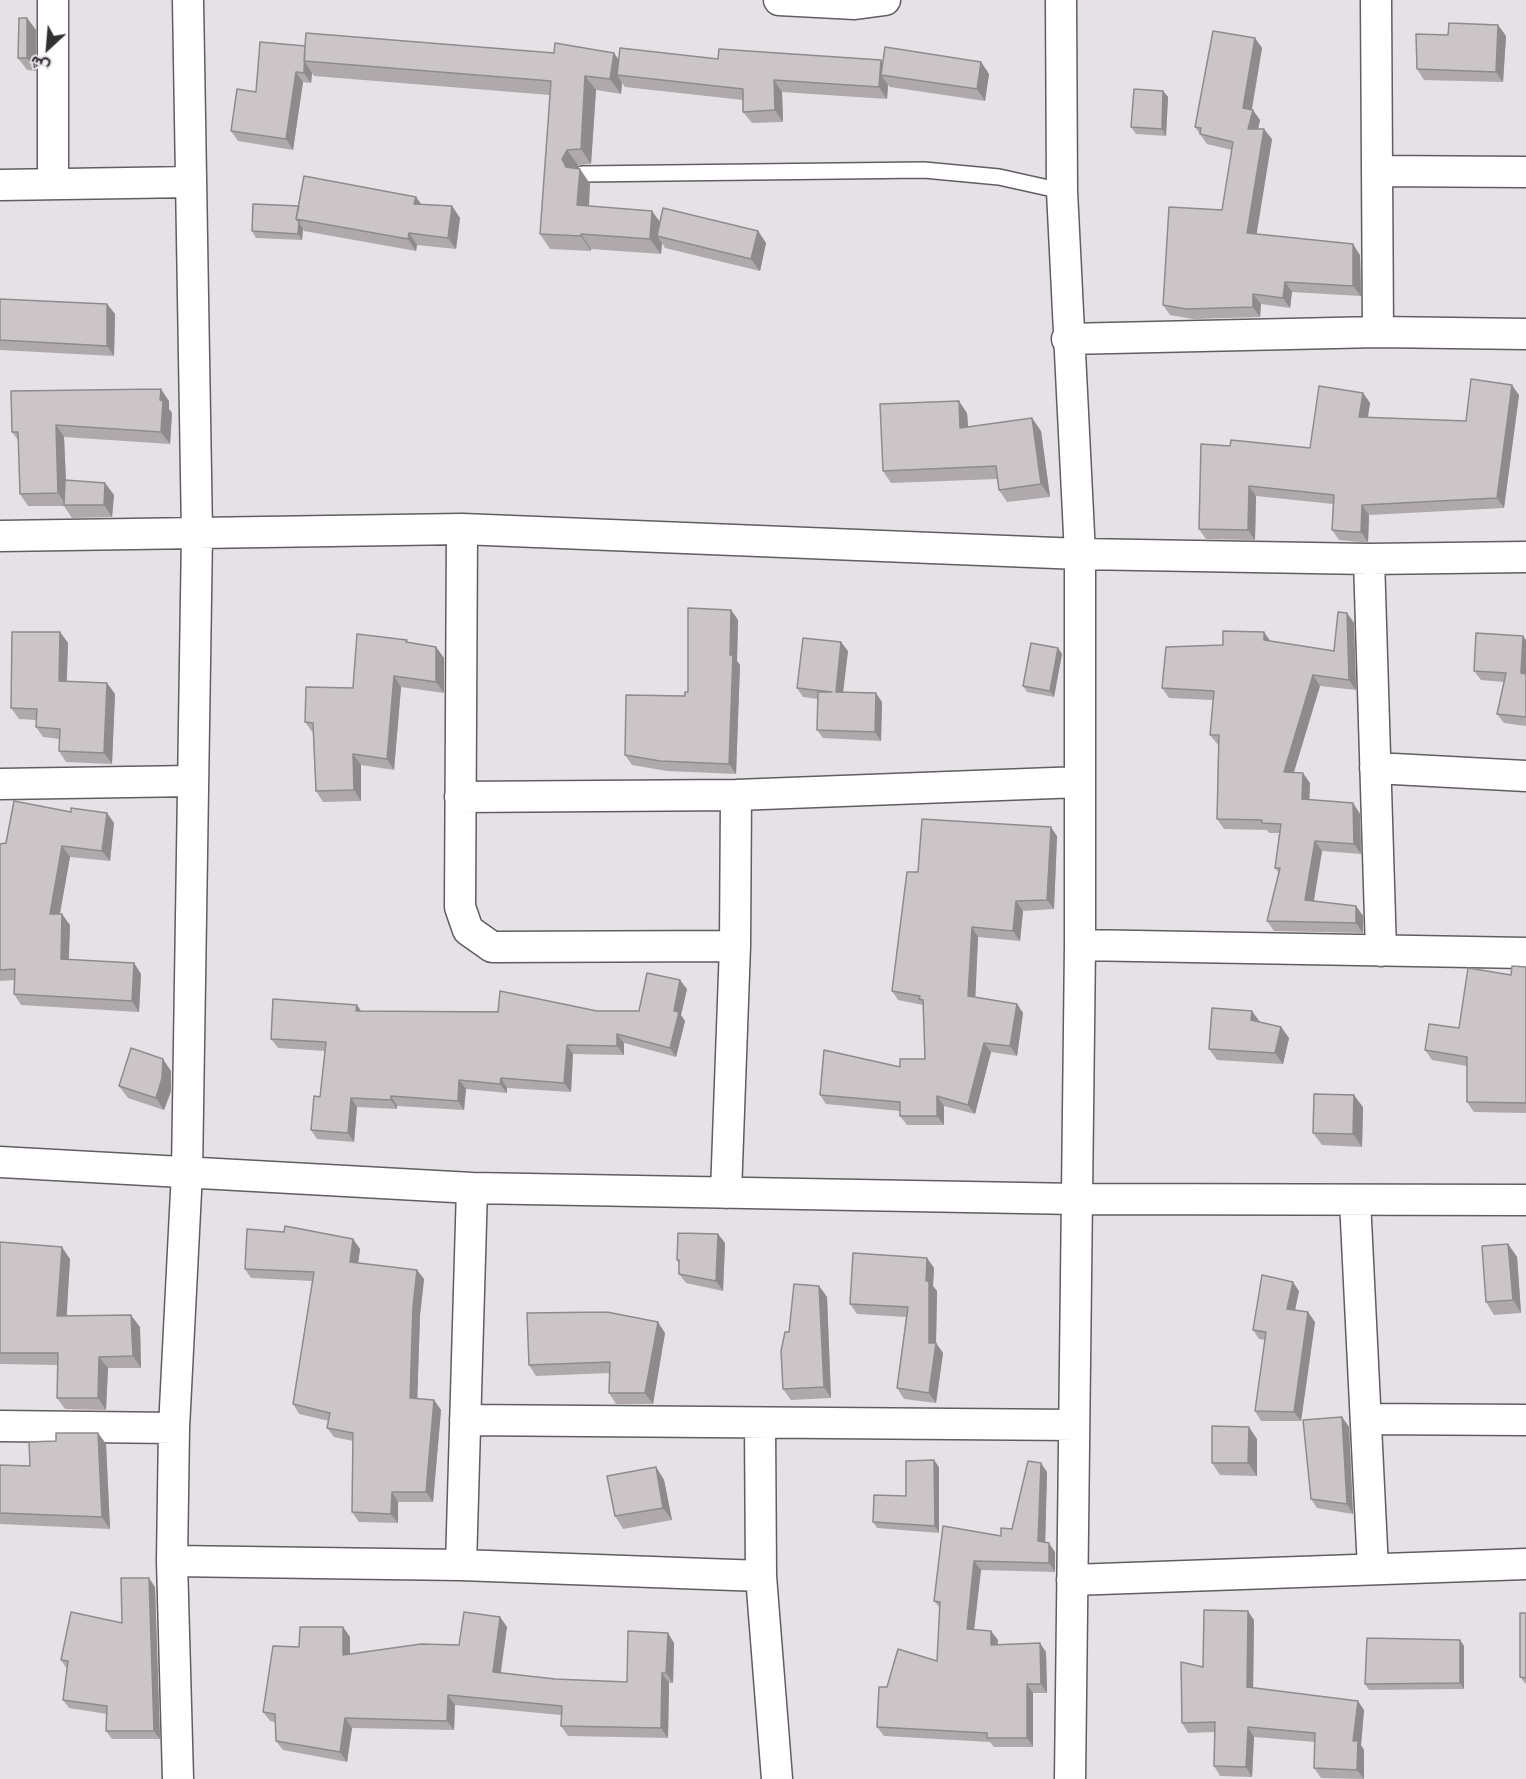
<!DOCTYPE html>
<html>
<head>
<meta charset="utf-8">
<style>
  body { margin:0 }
  #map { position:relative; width:1526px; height:1779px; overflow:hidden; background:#e6e1e7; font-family:Helvetica,Vazirmatn,sans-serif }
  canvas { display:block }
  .north { position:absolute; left:18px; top:18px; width:60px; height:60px; -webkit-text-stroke:4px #e6e1e7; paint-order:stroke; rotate:206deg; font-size:16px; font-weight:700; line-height:24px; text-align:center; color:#323032 }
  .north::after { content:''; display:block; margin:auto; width:21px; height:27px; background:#323032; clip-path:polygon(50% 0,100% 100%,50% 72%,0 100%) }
</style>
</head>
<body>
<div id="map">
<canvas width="1526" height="1779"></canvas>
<div class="north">ش</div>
</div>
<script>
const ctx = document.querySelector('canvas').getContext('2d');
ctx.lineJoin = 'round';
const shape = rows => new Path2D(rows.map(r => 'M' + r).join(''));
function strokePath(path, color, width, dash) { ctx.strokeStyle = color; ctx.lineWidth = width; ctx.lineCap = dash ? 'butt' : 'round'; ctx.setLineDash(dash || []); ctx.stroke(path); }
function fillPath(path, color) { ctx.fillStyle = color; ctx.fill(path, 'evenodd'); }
const service = shape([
  [582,174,924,170,999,177,1062,191]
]);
const minor = shape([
  [779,0,855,4,885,0],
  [1061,0,1062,191,1080,554,1080,945,1070,1779],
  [1376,0,1378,332],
  [1377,171,1526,172],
  [53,184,53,0],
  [0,185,191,182],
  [1067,339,1378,332,1526,334],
  [462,529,460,907,468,930,492,947,735,946],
  [0,536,462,529,1080,554,1369,559,1526,557],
  [1369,559,1381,951],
  [1375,768,1526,776],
  [0,784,193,781],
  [460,797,736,795,1080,782],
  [1080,945,1526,953],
  [0,1162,472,1188,1077,1199,1526,1200],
  [726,1193,735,946,736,795],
  [1355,1200,1373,1569],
  [1366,1419,1526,1420],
  [465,1420,1074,1425],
  [760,1424,761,1576,777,1779],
  [0,1426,174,1428],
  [172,1561,461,1565,761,1576],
  [461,1565,472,1188],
  [1072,1580,1526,1564],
  [178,1779,172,1561,174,1428,187,1172,197,534,188,0]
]);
const wall = shape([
  [27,18,36,30,36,71,27,70,18,58],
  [1498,25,1506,36,1503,82,1424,80,1417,69,1448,35],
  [1255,38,1262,48,1252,110,1260,120,1258,129,1272,139,1256,234,1360,255,1361,296,1292,292,1290,308,1261,304,1260,317,1193,319,1170,315,1163,305,1222,210,1232,150,1207,144,1195,127],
  [305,46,618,59,718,59,881,60,883,63,981,62,989,74,985,101,890,87,888,85,887,99,782,92,783,122,752,123,743,112,743,100,625,87,622,83,621,94,596,90,591,164,578,165,576,168,580,169,590,184,589,206,660,222,758,231,766,243,760,271,665,248,662,243,661,254,591,249,591,251,550,249,540,234,550,95,314,76,312,73,311,83,303,82,293,150,238,141,231,131],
  [1163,91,1168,97,1166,136,1136,134,1131,127],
  [421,205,452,206,460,218,456,249,417,245,416,251,304,231,303,229,302,240,256,238,252,231,299,206],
  [0,299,107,304,115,314,114,356,0,350],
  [1363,393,1370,403,1368,418,1466,421,1519,395,1504,508,1369,515,1368,542,1360,542,1339,540,1332,530,1333,504,1256,496,1255,540,1206,539,1199,529,1230,446,1310,448],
  [169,401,169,409,172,413,170,444,64,437,66,480,105,483,114,495,112,517,72,518,64,506,28,506,20,494,18,440,12,432],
  [967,413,968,427,1041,431,1050,497,1007,502,999,490,997,479,891,483,883,471],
  [731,610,738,620,737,661,740,665,736,774,667,771,632,765,625,755,688,692],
  [1347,613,1354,623,1356,690,1320,686,1293,773,1310,783,1309,800,1353,803,1360,814,1361,854,1322,851,1314,901,1356,906,1363,916,1363,933,1274,931,1267,921,1279,873,1275,868,1279,833,1269,833,1267,830,1224,829,1217,819,1218,745,1210,735,1213,700,1169,698,1162,688,1223,645,1271,641,1334,651],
  [60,632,68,643,67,681,107,683,115,694,112,764,66,762,59,751,59,739,43,737,36,727,36,720,19,719,11,708],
  [1526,640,1526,726,1504,723,1497,714,1504,682,1481,680,1474,671],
  [409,643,436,647,444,658,444,693,401,687,394,770,361,765,361,801,323,802,316,791,313,733,305,722,353,688],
  [1058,648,1062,654,1054,697,1027,692,1023,686],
  [848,651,843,692,882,702,881,741,823,738,817,730,818,699,803,697,797,688],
  [71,812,107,813,114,823,110,861,70,857,59,914,70,925,69,960,134,963,141,974,139,1012,21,1005,14,994,14,980,0,981,0,844,6,843],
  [1057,836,1054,909,1023,911,1020,941,978,937,975,997,1017,1004,1023,1013,1017,1056,991,1052,975,1114,944,1106,944,1125,907,1125,900,1116,900,1111,826,1104,820,1095,900,1067,925,1059,923,1005,898,1000,892,991,918,872],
  [1526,967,1526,1113,1474,1112,1467,1102,1467,1066,1432,1060,1425,1050,1459,1028,1511,975],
  [687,989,681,1015,685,1021,676,1057,624,1043,624,1055,573,1054,571,1092,507,1088,507,1093,466,1089,464,1110,397,1106,397,1109,357,1107,354,1142,317,1139,311,1130,320,1097,325,1051,278,1048,271,1039,357,1005,361,1011,639,1011],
  [1260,1022,1281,1027,1289,1038,1283,1064,1217,1060,1209,1049],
  [171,1071,171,1091,164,1110,128,1098,119,1086],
  [1363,1107,1362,1147,1322,1145,1313,1133],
  [718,1234,725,1243,723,1291,686,1283,679,1274,679,1264,677,1260],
  [353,1239,360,1249,358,1263,417,1270,424,1279,420,1315,417,1399,434,1400,441,1410,433,1502,398,1502,398,1523,359,1522,352,1512,353,1441,334,1437,327,1428,329,1421,299,1414,293,1404,312,1281,251,1278,245,1269],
  [0,1242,70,1259,66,1316,140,1327,141,1368,108,1368,106,1410,65,1409,57,1398,58,1365,0,1364],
  [1508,1244,1517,1257,1521,1313,1494,1315,1486,1302],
  [927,1258,934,1268,933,1286,937,1291,936,1343,943,1353,936,1403,904,1399,897,1388,906,1317,857,1314,850,1304],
  [819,1286,827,1297,831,1398,791,1400,783,1389,789,1332],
  [1299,1291,1295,1310,1315,1322,1301,1421,1261,1421,1255,1411,1265,1340,1259,1339,1253,1330],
  [665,1333,653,1404,616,1404,609,1393,610,1373,536,1376,529,1365],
  [1342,1417,1349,1427,1353,1514,1317,1508,1311,1499],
  [98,1433,106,1444,110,1529,0,1524,0,1465,30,1466,56,1441],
  [1257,1439,1257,1476,1220,1475,1212,1463],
  [656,1467,664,1480,672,1520,623,1529,615,1516],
  [939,1467,939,1533,877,1528,873,1522,906,1496],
  [1047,1472,1045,1542,1055,1552,1055,1572,981,1570,974,1630,998,1640,997,1645,1046,1652,1047,1693,1033,1693,1033,1747,994,1747,990,1742,884,1736,877,1727,887,1687,937,1661,940,1608,934,1601,943,1526,1001,1536,1012,1529],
  [155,1587,160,1739,112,1739,106,1731,107,1714,69,1708,63,1700,67,1669,61,1660,122,1623],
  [1526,1613,1526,1684,1525,1683,1520,1677],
  [500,1617,507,1627,501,1673,555,1679,627,1682,674,1643,673,1683,669,1683,668,1738,568,1736,561,1726,561,1715,455,1705,454,1730,352,1728,347,1762,283,1750,276,1741,275,1722,270,1721,263,1712,299,1647,343,1627,350,1637,350,1654,459,1645],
  [1254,1620,1253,1688,1364,1710,1361,1745,1364,1750,1364,1779,1321,1778,1314,1768,1315,1742,1254,1737,1252,1777,1220,1776,1214,1766,1215,1732,1188,1733,1182,1723,1203,1667],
  [1460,1640,1464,1646,1464,1689,1369,1690,1365,1684]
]);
const shadedWall = shape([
  [27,18,36,30,36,71,27,58],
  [1498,25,1506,36,1503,82,1496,72],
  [1255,38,1262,48,1250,118,1243,108],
  [614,53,624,67,617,75,622,83,621,94,610,79],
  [881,60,889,72,881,75,888,85,887,99,879,87],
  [305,62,312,73,311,83,304,73],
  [981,62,989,74,985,101,977,89],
  [296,72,303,82,293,150,286,139],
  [585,76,596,90,591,164,581,149],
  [774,80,782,92,783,122,775,110],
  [1163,91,1168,97,1166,136,1162,129],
  [1253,110,1260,120,1256,139,1248,129],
  [1264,129,1272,139,1255,244,1247,233],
  [567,150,578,165,572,174,566,167,562,159],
  [580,169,590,184,588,220,577,205],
  [416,197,424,208,414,204],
  [452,206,460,218,456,249,448,238],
  [652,211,663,226,657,236,662,243,661,254,650,239],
  [299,222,303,229,302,240,298,234],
  [758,231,766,243,760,271,751,259],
  [409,233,417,245,416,251,408,239],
  [581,234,591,249,591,251,581,236],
  [1353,244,1360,255,1361,296,1353,286],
  [1285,282,1292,292,1290,308,1283,298],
  [1253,294,1261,304,1260,317,1253,307],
  [107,304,115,314,114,356,107,346],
  [1512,385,1519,395,1504,508,1497,498],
  [161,389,169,401,169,409,172,413,170,444,161,432,160,400],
  [1363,393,1370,403,1366,427,1359,417],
  [959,401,967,413,969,440,960,428],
  [1032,418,1041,431,1050,497,1041,484],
  [56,425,64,437,67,506,58,493],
  [105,483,114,495,112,517,104,505],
  [1249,486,1256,496,1255,540,1248,530],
  [1362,505,1369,515,1368,542,1361,532],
  [731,610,738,620,737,661,740,665,736,774,729,764],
  [1347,613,1354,623,1356,690,1349,680],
  [60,632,68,643,66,692,59,681],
  [1264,632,1271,642,1264,640],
  [1523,636,1526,640,1526,680,1521,673],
  [841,642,848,651,842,701,836,692],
  [436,647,444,658,444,693,436,682],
  [1058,648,1062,654,1054,697,1050,691],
  [1313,675,1320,686,1291,782,1284,772],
  [394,676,401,687,394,770,387,759],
  [107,683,115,694,112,764,104,753],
  [876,693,882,702,881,741,875,732],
  [353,754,361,765,361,801,354,790],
  [1303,773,1310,783,1309,809,1302,799],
  [1353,803,1360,814,1361,854,1354,844],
  [107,813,114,823,110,861,102,851],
  [1051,827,1057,836,1054,909,1047,900],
  [1315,841,1322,851,1312,911,1305,900],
  [62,846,70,857,58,925,50,914],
  [1016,901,1023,911,1020,941,1013,931],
  [1356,906,1363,916,1363,933,1356,923],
  [62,914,70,925,68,970,61,959],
  [972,927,978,937,975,1006,968,996],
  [134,963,141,974,139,1012,132,1001],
  [680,980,687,989,681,1015,685,1021,676,1057,670,1048,674,1011],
  [1017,1004,1023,1013,1017,1056,1010,1046],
  [357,1005,363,1014,356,1011],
  [1252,1011,1260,1022,1251,1020],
  [1281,1027,1289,1038,1283,1064,1275,1053],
  [617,1034,624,1043,624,1055,617,1046],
  [984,1043,991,1052,975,1114,968,1105],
  [567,1045,573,1054,571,1092,564,1083],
  [163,1059,171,1071,171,1091,164,1110,156,1098],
  [501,1078,507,1088,507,1093,500,1084],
  [459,1080,466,1089,464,1110,458,1101],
  [1354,1095,1363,1107,1362,1147,1353,1134],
  [391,1096,397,1106,397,1109,391,1100],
  [937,1096,944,1106,944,1125,937,1116],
  [351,1098,357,1107,354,1142,348,1133],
  [718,1234,725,1243,723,1291,716,1281],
  [353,1239,360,1249,357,1271,350,1262],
  [1508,1244,1517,1257,1521,1313,1513,1300],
  [62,1247,70,1259,66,1328,57,1316],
  [927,1258,934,1268,933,1286,937,1291,936,1343,943,1353,936,1403,929,1393,929,1343,926,1281],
  [417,1270,424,1279,420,1315,417,1408,410,1398,413,1306],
  [1293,1282,1299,1291,1293,1319,1287,1309],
  [819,1286,827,1297,831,1398,824,1387],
  [1308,1312,1315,1322,1301,1421,1294,1412],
  [131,1315,140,1327,141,1368,133,1356],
  [658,1322,665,1333,653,1404,645,1393],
  [99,1357,108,1368,106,1410,98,1398],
  [434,1400,441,1410,433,1502,426,1492],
  [1342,1417,1349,1427,1353,1514,1347,1504],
  [1249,1427,1257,1439,1257,1476,1248,1463],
  [98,1433,106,1444,110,1529,102,1517],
  [934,1460,939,1467,939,1533,935,1526],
  [1041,1463,1047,1472,1045,1550,1038,1541],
  [656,1467,664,1480,672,1520,663,1508],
  [392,1492,398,1502,398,1523,391,1514],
  [1049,1543,1055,1552,1055,1572,1049,1563],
  [974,1561,981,1570,973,1638,967,1629],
  [149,1578,155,1587,160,1739,154,1731],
  [1248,1611,1254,1620,1253,1696,1247,1687],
  [500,1617,507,1627,499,1681,493,1672],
  [343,1627,350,1637,350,1665,343,1655],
  [991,1631,998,1640,997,1654,991,1645],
  [668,1633,674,1643,673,1683,666,1673],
  [1460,1640,1464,1646,1464,1689,1460,1683],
  [1040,1643,1046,1652,1047,1693,1041,1684],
  [662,1673,669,1683,668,1738,661,1728],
  [1027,1684,1033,1693,1033,1747,1027,1738],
  [448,1695,455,1705,454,1730,447,1721],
  [1358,1701,1364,1710,1361,1745,1364,1750,1364,1779,1357,1770,1353,1741],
  [345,1718,352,1728,347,1762,340,1752],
  [1248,1727,1254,1737,1252,1777,1246,1767]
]);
const building = shape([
  [19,18,27,18,27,58,18,58,19,18],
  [1449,23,1498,25,1496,72,1417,69,1416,34,1448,35,1449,23],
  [1213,31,1255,38,1243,108,1253,110,1248,129,1264,129,1247,233,1353,244,1353,286,1285,282,1283,298,1253,294,1253,307,1186,309,1163,305,1169,207,1222,210,1233,142,1200,134,1201,128,1195,127,1213,31],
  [306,33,554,53,555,43,614,53,610,79,585,76,581,149,567,150,562,159,566,167,580,169,577,205,652,211,650,239,581,234,581,236,540,234,551,81,304,61,306,33],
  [260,42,305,46,304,73,296,72,286,139,231,131,237,89,256,92,260,42],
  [885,47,981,62,977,89,881,75,885,47],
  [620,48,718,59,719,49,881,60,879,87,774,80,775,110,743,112,743,89,617,75,620,48],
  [1134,89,1163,91,1162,129,1131,127,1134,89],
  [304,176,416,197,414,204,452,206,448,238,409,233,408,239,296,219,304,176],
  [253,204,299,206,296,219,299,222,298,234,252,231,253,204],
  [663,208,758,231,751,259,657,236,663,208],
  [0,299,107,304,107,346,0,340,0,299],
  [1471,379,1512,385,1497,498,1362,505,1361,532,1353,532,1332,530,1334,495,1249,486,1248,530,1199,529,1201,444,1230,446,1231,440,1310,448,1319,386,1363,393,1359,417,1466,421,1471,379],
  [161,389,160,400,163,401,161,432,56,425,58,493,20,494,18,432,12,432,11,391,161,389],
  [959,401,960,428,1032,418,1041,484,999,490,996,466,883,471,880,404,959,401],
  [65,480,105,483,104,505,64,505,65,480],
  [688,608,731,610,730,655,733,655,729,764,660,761,625,755,626,695,685,696,685,692,688,692,688,608],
  [1338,612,1347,613,1349,680,1313,675,1284,772,1303,773,1302,799,1353,803,1354,844,1315,841,1305,900,1356,906,1356,923,1267,921,1280,868,1275,868,1281,824,1262,823,1262,820,1217,819,1219,735,1210,735,1214,691,1162,688,1166,647,1223,645,1223,631,1264,632,1264,640,1334,651,1338,612],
  [12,632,60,632,59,681,107,683,104,753,59,751,60,729,36,727,37,709,11,708,12,632],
  [1476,633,1523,636,1521,673,1526,674,1526,717,1497,714,1506,673,1474,671,1476,633],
  [357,634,407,640,406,642,436,647,436,682,394,676,387,759,353,754,354,790,316,791,313,723,305,722,306,687,353,688,357,634],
  [803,638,841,642,836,692,876,693,875,732,817,730,818,692,832,692,797,688,803,638],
  [1031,643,1058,648,1050,691,1023,686,1031,643],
  [14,801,71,812,71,808,107,813,102,851,62,846,50,914,62,914,61,959,134,963,132,1001,14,994,15,969,0,970,0,844,6,843,14,801],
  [922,819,1051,827,1047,900,1016,901,1013,931,972,927,968,996,1017,1004,1010,1046,984,1043,968,1105,937,1096,937,1116,900,1116,900,1102,820,1095,824,1050,900,1067,900,1059,925,1059,923,1000,919,999,920,996,892,991,907,872,918,872,922,819],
  [1512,966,1526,967,1526,1103,1467,1102,1467,1057,1425,1050,1429,1024,1459,1028,1468,968,1511,975,1512,966],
  [647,973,680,980,674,1011,679,1012,670,1048,617,1034,617,1046,567,1045,564,1083,501,1078,500,1084,459,1080,458,1101,391,1096,391,1100,351,1098,348,1133,311,1130,314,1096,320,1097,326,1042,271,1039,273,999,357,1005,356,1011,498,1012,500,991,597,1011,639,1011,647,973],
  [1212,1008,1252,1011,1251,1020,1281,1027,1275,1053,1209,1049,1212,1008],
  [131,1048,163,1059,162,1078,156,1098,119,1086,131,1048],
  [1314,1094,1354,1095,1353,1134,1313,1133,1314,1094],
  [285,1226,353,1239,350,1262,417,1270,413,1306,410,1398,434,1400,426,1492,392,1492,391,1514,352,1512,353,1433,327,1428,330,1413,293,1404,314,1272,245,1269,247,1229,284,1232,285,1226],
  [678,1233,718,1234,716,1281,679,1274,679,1260,677,1260,678,1233],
  [0,1242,62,1247,57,1316,131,1315,133,1356,99,1357,98,1398,57,1398,58,1353,0,1353,0,1242],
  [1508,1244,1513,1300,1486,1302,1482,1246,1508,1244],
  [853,1253,927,1258,926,1281,929,1281,929,1343,936,1343,929,1393,897,1388,908,1307,850,1304,853,1253],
  [1262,1275,1293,1282,1287,1309,1308,1312,1294,1412,1255,1411,1266,1332,1253,1330,1262,1275],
  [794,1284,819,1286,824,1387,783,1389,781,1351,785,1332,789,1332,794,1284],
  [607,1312,658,1322,645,1393,609,1393,610,1362,529,1365,527,1313,607,1312],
  [1342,1417,1347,1504,1311,1499,1303,1420,1342,1417],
  [1212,1426,1249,1427,1248,1463,1212,1463,1212,1426],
  [56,1433,98,1433,102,1517,0,1513,0,1465,30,1466,29,1442,56,1441,56,1433],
  [934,1460,935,1526,873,1522,874,1495,906,1496,906,1461,934,1460],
  [1028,1461,1041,1463,1038,1541,1049,1543,1049,1563,974,1561,967,1629,991,1631,991,1645,1040,1643,1041,1684,1027,1684,1027,1738,987,1738,987,1733,877,1727,879,1687,887,1687,898,1649,937,1661,940,1602,934,1601,943,1526,1001,1536,1001,1528,1012,1529,1028,1461],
  [656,1467,663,1508,615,1516,607,1476,656,1467],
  [121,1578,149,1578,154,1731,106,1731,107,1706,63,1700,68,1661,61,1660,71,1612,122,1623,121,1578],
  [1204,1610,1248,1611,1247,1687,1358,1701,1353,1741,1358,1741,1357,1770,1314,1768,1315,1733,1248,1727,1246,1767,1214,1766,1215,1722,1182,1723,1181,1662,1203,1667,1204,1610],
  [464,1612,500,1617,493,1672,555,1679,627,1682,628,1631,668,1633,666,1673,662,1673,661,1728,561,1726,562,1706,448,1695,447,1721,345,1718,340,1752,276,1741,275,1714,263,1712,273,1646,299,1647,300,1627,343,1627,343,1655,421,1644,459,1645,464,1612],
  [1520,1613,1526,1613,1526,1678,1520,1677,1520,1613],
  [1367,1638,1460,1640,1460,1683,1365,1684,1367,1638]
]);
strokePath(service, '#615d62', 18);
strokePath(minor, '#615d62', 33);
strokePath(service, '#fff', 15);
strokePath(minor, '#fff', 30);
fillPath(wall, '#afa9ac');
fillPath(shadedWall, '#8f8a8c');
fillPath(building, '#ccc5c8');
strokePath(building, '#8f8a8c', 1.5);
</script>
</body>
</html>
